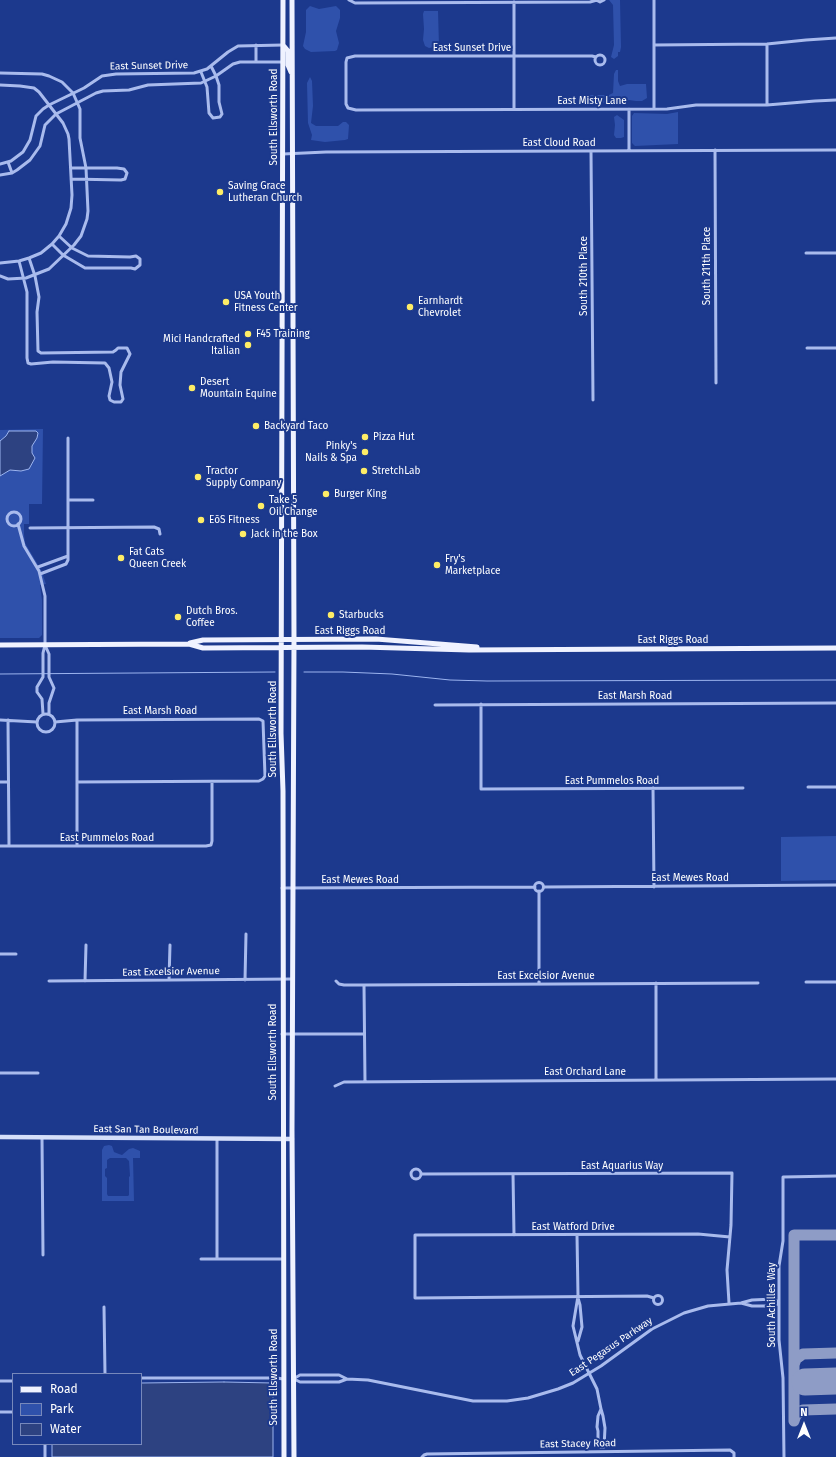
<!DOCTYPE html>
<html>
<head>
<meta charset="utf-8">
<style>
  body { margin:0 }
  #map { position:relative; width:836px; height:1457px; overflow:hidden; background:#1c398d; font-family:"Fira Sans",sans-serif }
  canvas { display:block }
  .legend { position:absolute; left:12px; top:1373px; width:130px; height:72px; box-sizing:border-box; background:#1c398d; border:1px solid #78b; margin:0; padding:5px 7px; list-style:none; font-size:12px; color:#fff }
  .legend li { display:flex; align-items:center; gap:8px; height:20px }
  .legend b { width:20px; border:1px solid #78b }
  .north { position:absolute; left:784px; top:1405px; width:40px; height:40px; -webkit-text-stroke:3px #1c398d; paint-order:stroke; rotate:0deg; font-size:11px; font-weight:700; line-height:16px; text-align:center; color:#fff }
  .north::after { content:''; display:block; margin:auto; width:14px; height:18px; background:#fff; clip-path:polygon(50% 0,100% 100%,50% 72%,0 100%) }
</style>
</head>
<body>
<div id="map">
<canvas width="836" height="1457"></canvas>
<ul class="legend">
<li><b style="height:5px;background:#eff2ff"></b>Road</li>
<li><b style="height:11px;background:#2f51ab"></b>Park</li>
<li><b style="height:11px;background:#2d4281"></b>Water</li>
</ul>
<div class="north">N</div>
</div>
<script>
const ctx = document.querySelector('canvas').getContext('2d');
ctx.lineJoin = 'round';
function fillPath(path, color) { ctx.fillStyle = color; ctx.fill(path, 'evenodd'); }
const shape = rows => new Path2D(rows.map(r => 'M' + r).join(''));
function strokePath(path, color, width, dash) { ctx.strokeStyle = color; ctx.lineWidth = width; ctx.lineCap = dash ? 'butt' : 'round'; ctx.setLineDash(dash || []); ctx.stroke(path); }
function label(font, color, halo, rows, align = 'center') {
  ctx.font = font + ' "Fira Sans",sans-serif'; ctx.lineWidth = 4; ctx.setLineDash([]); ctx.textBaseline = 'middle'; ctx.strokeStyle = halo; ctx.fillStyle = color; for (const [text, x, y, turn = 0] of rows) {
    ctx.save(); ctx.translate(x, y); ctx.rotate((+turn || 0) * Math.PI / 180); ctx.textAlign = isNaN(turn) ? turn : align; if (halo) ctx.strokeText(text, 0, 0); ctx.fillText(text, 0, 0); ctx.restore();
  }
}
const green = shape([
  [609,0,620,0,621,47,620,52,618,52,618,56,614,59,611,57,614,45,613,5],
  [310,6,319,9,336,6,340,10,340,18,336,31,339,43,337,50,335,51,311,52,305,49,303,46,306,32,306,10],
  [424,11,438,11,439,46,429,48,425,46,423,40,424,29,423,14],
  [616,70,618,70,618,81,620,86,627,84,646,84,647,98,642,101,636,101,629,100,624,102,592,103,589,102,588,98,590,95,609,95,613,93,614,74],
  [310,77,312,81,313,106,311,123,316,126,338,126,343,122,346,122,349,125,348,139,345,140,325,142,311,140,312,135,308,123,307,83],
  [678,112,678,144,635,146,632,143,632,116,634,113,667,114],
  [617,115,624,120,624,137,621,138,616,138,614,135,615,125,614,117],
  [43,429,42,504,29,504,29,524,24,524,24,534,25,543,41,570,46,584,40,585,42,600,42,635,39,638,0,638,0,430],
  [836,836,836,880,781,881,781,837],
  [109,1145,112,1146,114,1152,119,1154,122,1155,129,1149,133,1148,140,1151,140,1158,133,1158,134,1201,102,1201,102,1150,104,1146],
  [110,1158,126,1158,129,1161,130,1176,129,1177,129,1195,128,1196,108,1196,107,1194,107,1178,105,1176,105,1169,107,1168,107,1160]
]);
const water = shape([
  [9,431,36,431,38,433,37,438,32,446,32,453,35,458,29,469,21,471,10,470,0,476,0,441,6,436,9,431],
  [224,1382,273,1383,273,1457,52,1457,52,1444,141,1444,141,1383,224,1382]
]);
const stream = shape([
  [304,672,343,672,392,674,450,680,487,681,836,680],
  [0,674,275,672]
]);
const taxiway = shape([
  [794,1365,796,1359,803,1354,836,1353],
  [794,1421,794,1235,836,1235],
  [794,1421,796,1415,803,1410,836,1409]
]);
const runway = shape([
  [805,1382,836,1381]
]);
const street = shape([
  [349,0,355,3,590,2,597,0],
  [596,0,600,2,604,0],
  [654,0,654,109],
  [767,44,767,105],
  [654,45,767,44,806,40,836,38],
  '595 60a5 5 0 1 1 10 0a5 5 0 1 1-10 0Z',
  [596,57,592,56,355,56,347,58,346,62,346,104,348,108,356,110,667,109,696,105,767,105,815,101,836,100],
  [256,62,256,45],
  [201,72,207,87,209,113,213,118,220,117,222,114,219,102,219,85,216,76,211,66],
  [0,73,42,74,49,76,62,82,73,93,80,109,80,138,86,168,88,211,87,219,81,236,74,245,49,269,26,278,8,279,0,276],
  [0,85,20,86,34,88,39,92,63,123,68,134,69,139,72,195,71,208,66,224,59,236,52,244,41,253,29,258,19,261,0,263],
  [514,109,514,2],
  [629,109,629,151],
  [715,150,716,383],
  [591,151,593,400],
  [283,154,326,152,836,150],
  [8,162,12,173],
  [0,164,11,161,23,152,30,140,36,116,43,109,49,105,84,88,102,76,116,74,194,73,207,69,228,52,238,46,283,45],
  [71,168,117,168,124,169,127,173,125,179,121,180,71,179],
  [0,175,12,173,17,170,30,160,40,146,45,125,56,114,96,93,103,91,129,90,148,85,201,83,216,76,233,64,240,62,283,62],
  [52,244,63,255,85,268,131,268,135,269,140,265,140,259,136,256,130,257,88,256,72,248,59,236],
  [806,253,836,253],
  [19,261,27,292,27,358,28,363,31,364,53,362,105,363,109,368,112,382,109,396,110,400,114,402,121,402,123,399,120,385,121,372,130,354,127,348,118,348,116,350,113,352,41,353,38,351,37,312,39,297,35,276,29,258],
  [807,348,836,348],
  [68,500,93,500],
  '7 519a7 7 0 1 1 14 0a7 7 0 1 1-14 0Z',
  [18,524,24,546,39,571,45,596,45,645,43,653,43,677,37,687,37,692,42,699,43,714],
  [30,528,154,527,159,529,160,534],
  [38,567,68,556],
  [40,574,66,564,68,560,68,438],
  [45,645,49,654,49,677,54,688,49,703,49,714],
  [481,704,481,789,743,788],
  [435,705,836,703],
  '37 723a9 9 0 1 1 18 0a9 9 0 1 1-18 0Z',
  [0,720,37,722],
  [8,720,9,846],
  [77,720,77,846],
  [55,722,77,720,259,719,263,721,265,776,263,779,259,781,77,782],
  [0,782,8,782],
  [808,787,836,787],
  [653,788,654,887],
  [0,846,206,846,211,845,212,841,212,782],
  '534.5 887a4.5 4.5 0 1 1 9 0a4.5 4.5 0 1 1-9 0Z',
  [544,887,836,885],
  [282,888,535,887],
  [539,891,539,984],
  [0,954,16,954],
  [169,980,170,945],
  [245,980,246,934],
  [49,981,292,979],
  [85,981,86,945],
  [336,981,339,984,344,985,364,985,758,983],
  [806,982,836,982],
  [656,983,656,1080],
  [364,985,365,1082],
  [282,1034,364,1034],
  [0,1073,38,1073],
  [335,1086,344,1082,836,1079],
  [42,1138,43,1255],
  [217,1140,217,1259],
  '411 1174a5 5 0 1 1 10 0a5 5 0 1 1-10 0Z',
  [421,1174,732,1173,731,1225,727,1270,729,1303],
  [513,1174,514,1235],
  [577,1235,578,1296,573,1326,580,1355,597,1389,601,1409],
  [201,1259,283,1259],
  '653.5 1300a4.5 4.5 0 1 1 9 0a4.5 4.5 0 1 1-9 0Z',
  [654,1298,647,1296,415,1298,415,1235,698,1234,730,1237],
  [104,1307,105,1374],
  [578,1341,582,1327,580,1305,578,1298],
  [141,1378,277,1378,283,1379],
  [293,1379,300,1375,339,1375,347,1379],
  [294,1379,300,1382,339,1382,347,1379,368,1380,473,1401,507,1401,528,1398,558,1389,573,1383,601,1366,652,1329,684,1313,708,1306,741,1303,752,1300,774,1299,779,1303,774,1306,752,1306,741,1303],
  [0,1381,13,1381],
  [601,1409,603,1416,605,1428,604,1447,601,1447,598,1446,598,1431,597,1427,598,1416,601,1409],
  [0,1412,13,1412],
  [45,1444,45,1457],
  [422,1457,424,1455,427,1454,730,1450,734,1453,734,1457],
  [784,1457,783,1378,779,1340,779,1266,783,1241,783,1177,836,1176]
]);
const secondary = shape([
  [0,1137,292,1139]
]);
const primary = shape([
  [283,0,281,733,283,791,284,1457],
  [292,0,294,640,292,1131,294,1457],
  [283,45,288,51,288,65,291,72],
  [190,643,203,640,376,639,477,647],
  [0,645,189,644,203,648,362,647,469,650,836,648]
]);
const markers = [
  [220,192,4,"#feed66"],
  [226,302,4,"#feed66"],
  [410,307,4,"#feed66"],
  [248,334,4,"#feed66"],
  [248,345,4,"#feed66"],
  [192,388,4,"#feed66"],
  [256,426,4,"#feed66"],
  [365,437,4,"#feed66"],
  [365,452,4,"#feed66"],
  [364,471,4,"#feed66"],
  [198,477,4,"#feed66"],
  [326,494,4,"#feed66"],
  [261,506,4,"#feed66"],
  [201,520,4,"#feed66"],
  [243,534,4,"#feed66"],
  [121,558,4,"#feed66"],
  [437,565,4,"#feed66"],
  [331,615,4,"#feed66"],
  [178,617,4,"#feed66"]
];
const streetNames = [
  ["East Sunset Drive",472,48],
  ["East Sunset Drive",149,66,-1],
  ["East Misty Lane",592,101],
  ["South Ellsworth Road",274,117,-90],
  ["East Cloud Road",559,143],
  ["South 211th Place",707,266,-90],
  ["South 210th Place",584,276,-90],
  ["East Riggs Road",350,631],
  ["East Riggs Road",673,640],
  ["East Marsh Road",635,696],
  ["East Marsh Road",160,711],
  ["South Ellsworth Road",273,729,-90],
  ["East Pummelos Road",612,781],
  ["East Pummelos Road",107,838],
  ["East Mewes Road",690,878],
  ["East Mewes Road",360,880],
  ["East Excelsior Avenue",171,972,-1],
  ["East Excelsior Avenue",546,976],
  ["South Ellsworth Road",273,1052,-90],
  ["East Orchard Lane",585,1072],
  ["East San Tan Boulevard",146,1130,1],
  ["East Aquarius Way",622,1166],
  ["East Watford Drive",573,1227],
  ["South Achilles Way",772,1305,-90],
  ["East Pegasus Parkway",611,1347,-34],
  ["South Ellsworth Road",274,1377,-90],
  ["East Stacey Road",578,1444,-1]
];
const poiNames = [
  ["Saving Grace",228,186],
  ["Lutheran Church",228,198],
  ["USA Youth",234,296],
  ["Fitness Center",234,308],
  ["Earnhardt",418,301],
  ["Chevrolet",418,313],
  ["F45 Training",256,334],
  ["Mici Handcrafted",240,339,"right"],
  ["Italian",240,351,"right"],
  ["Desert",200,382],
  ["Mountain Equine",200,394],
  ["Backyard Taco",264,426],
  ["Pizza Hut",373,437],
  ["Pinky's",357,446,"right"],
  ["Nails & Spa",357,458,"right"],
  ["Tractor",206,471],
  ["Supply Company",206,483],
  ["StretchLab",372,471],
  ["Burger King",334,494],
  ["Take 5",269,500],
  ["Oil Change",269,512],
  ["EōS Fitness",209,520],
  ["Jack in the Box",251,534],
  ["Fat Cats",129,552],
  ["Queen Creek",129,564],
  ["Fry's",445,559],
  ["Marketplace",445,571],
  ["Dutch Bros.",186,611],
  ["Coffee",186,623],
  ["Starbucks",339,615]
];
fillPath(green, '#2f51ab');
fillPath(water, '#2d4281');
strokePath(water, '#9cb4ef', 1);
strokePath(stream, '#9cb4ef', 1);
strokePath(taxiway, '#8e9cc6', 11);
strokePath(runway, '#8e9cc6', 27);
strokePath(street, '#a9bbed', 3);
strokePath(secondary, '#d5dffa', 4.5);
strokePath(primary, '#eff2ff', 5);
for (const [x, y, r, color] of markers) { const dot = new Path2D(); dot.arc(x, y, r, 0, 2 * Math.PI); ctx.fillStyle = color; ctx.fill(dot); strokePath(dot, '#1c398d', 1.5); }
label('10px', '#fff', '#1c398d', streetNames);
label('10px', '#fff', '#1c398d', poiNames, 'left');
</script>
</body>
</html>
